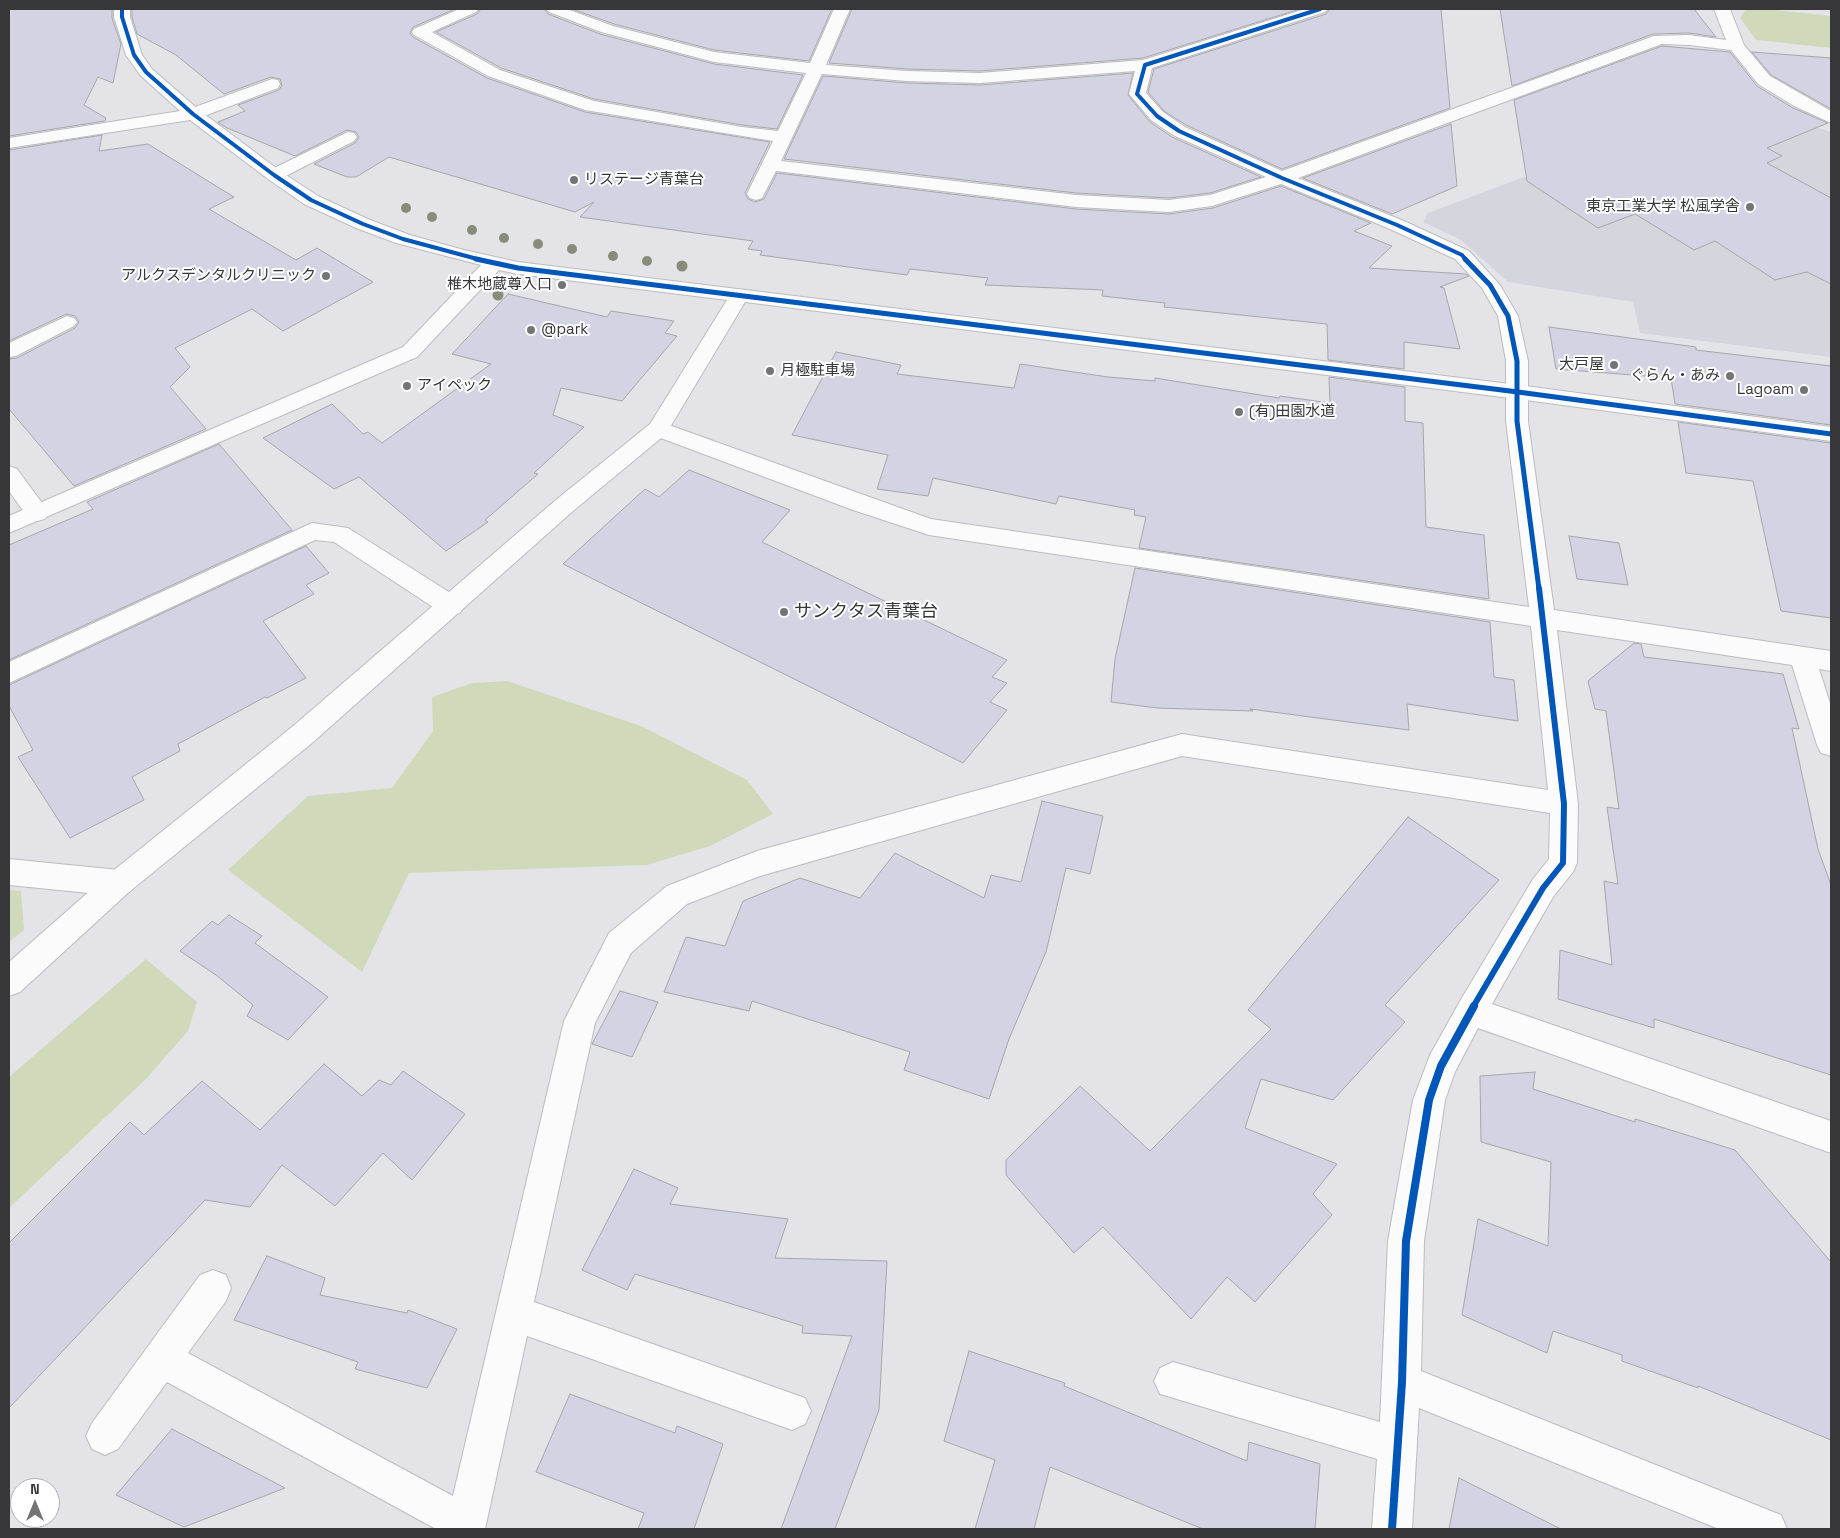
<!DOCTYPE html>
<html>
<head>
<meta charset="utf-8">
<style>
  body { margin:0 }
  #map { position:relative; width:1840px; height:1538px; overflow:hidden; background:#e4e4e8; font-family:"Space Grotesk",sans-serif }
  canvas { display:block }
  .frame { position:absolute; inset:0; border:10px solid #373739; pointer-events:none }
  .north { position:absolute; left:10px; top:1478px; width:50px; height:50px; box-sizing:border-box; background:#fff; border:1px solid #afafb0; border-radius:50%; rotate:0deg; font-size:14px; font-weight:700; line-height:20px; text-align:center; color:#373739 }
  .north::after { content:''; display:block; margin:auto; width:18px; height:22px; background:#747476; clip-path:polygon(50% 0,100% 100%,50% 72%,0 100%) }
</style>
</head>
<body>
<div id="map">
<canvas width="1840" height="1538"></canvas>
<div class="frame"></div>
<div class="north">N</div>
</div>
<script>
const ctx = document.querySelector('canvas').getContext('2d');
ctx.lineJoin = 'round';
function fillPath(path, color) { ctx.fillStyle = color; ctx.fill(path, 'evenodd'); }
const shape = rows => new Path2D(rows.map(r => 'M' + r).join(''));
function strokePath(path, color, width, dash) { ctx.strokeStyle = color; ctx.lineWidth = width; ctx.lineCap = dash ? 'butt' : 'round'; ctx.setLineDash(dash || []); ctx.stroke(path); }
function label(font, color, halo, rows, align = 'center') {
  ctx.font = font + ' "Space Grotesk","Noto Sans JP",sans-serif'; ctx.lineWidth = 4; ctx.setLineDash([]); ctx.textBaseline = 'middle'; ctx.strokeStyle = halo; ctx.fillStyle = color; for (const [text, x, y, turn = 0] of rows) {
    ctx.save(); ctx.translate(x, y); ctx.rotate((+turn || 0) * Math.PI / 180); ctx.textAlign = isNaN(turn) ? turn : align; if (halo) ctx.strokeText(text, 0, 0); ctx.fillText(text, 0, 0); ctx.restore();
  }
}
const built = shape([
  [1748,93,1807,124,1831,132,1831,357,1640,333,1633,302,1508,282,1461,240,1423,222,1428,213]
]);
const green = shape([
  [1746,9,1766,9,1831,16,1831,48,1756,40,1740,18],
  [507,681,641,726,747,780,773,814,710,846,647,865,409,873,362,972,228,870,308,796,392,788,433,731,432,697,472,683],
  [9,890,21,891,24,930,9,942],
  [146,959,197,1002,188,1031,146,1079,9,1208,9,1077]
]);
const building = shape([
  [9,9,112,9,112,18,121,44,113,83,98,77,84,105,106,118,105,121,9,136,9,9],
  [132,9,455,9,413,27,410,33,413,37,487,78,585,112,770,142,745,193,748,199,755,202,764,199,777,173,1076,209,1169,214,1213,208,1281,186,1371,223,1354,231,1392,246,1369,268,1466,274,1469,276,1440,287,1444,288,1460,349,1404,342,1404,369,1328,360,1327,324,1164,307,1165,303,1102,296,1103,290,985,285,988,278,910,269,907,275,760,255,762,251,748,249,753,241,580,217,594,202,575,212,389,157,356,177,347,177,314,164,355,143,359,137,356,132,347,130,295,156,227,128,218,122,245,111,238,105,279,90,282,85,280,79,271,77,224,94,176,55,137,34,132,17,132,9],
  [481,9,544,9,548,14,600,34,714,64,803,75,777,129,742,125,594,99,501,68,436,32,477,14,481,9],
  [572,9,832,9,809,61,714,50,614,24,572,9],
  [852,9,1300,9,1143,58,980,71,907,69,829,63,852,9],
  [1330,9,1441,9,1450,108,1282,169,1186,125,1164,111,1148,92,1154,69,1326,14,1330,9],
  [1500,9,1694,9,1716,37,1689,33,1653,34,1512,86,1500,9],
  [1662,46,1730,52,1757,86,1793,108,1828,123,1767,148,1782,156,1767,163,1831,198,1831,284,1807,272,1775,280,1715,241,1694,250,1635,214,1598,228,1527,181,1514,100,1662,46],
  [1752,52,1831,58,1831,109,1771,75,1752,52],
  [1133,73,1128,95,1150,122,1172,137,1261,177,1210,193,1169,198,1076,193,784,159,823,76,907,83,980,85,1133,73],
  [1451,124,1457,186,1392,214,1303,178,1451,124],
  [102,135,99,151,148,144,234,197,209,209,296,260,317,248,373,282,283,331,252,309,175,348,190,367,170,387,206,429,74,486,9,409,9,359,17,358,75,328,79,322,75,316,66,314,9,341,9,150,102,135],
  [508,294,607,317,611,311,674,321,665,333,677,336,622,401,561,388,553,415,584,427,534,473,538,474,485,520,488,522,446,551,359,477,334,489,263,438,332,404,363,434,368,432,382,443,491,364,452,354,508,294],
  [1549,327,1696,347,1696,350,1831,366,1831,425,1675,404,1671,378,1556,369,1549,327],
  [836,352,901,365,897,374,1014,388,1020,364,1108,377,1155,381,1155,378,1279,398,1280,396,1330,403,1329,377,1405,387,1405,421,1423,423,1426,527,1484,535,1489,599,1139,548,1146,517,1134,515,1135,510,1059,496,1056,504,933,478,928,496,877,489,888,455,792,435,836,352],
  [1678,422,1831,443,1831,618,1781,611,1753,481,1686,473,1678,422],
  [219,444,292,530,9,660,9,545,93,509,87,502,219,444],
  [689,470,790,510,762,542,1007,660,992,677,1007,683,990,702,1007,710,963,763,563,564,645,489,659,497,689,470],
  [1569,536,1619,543,1628,585,1577,579,1569,536],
  [306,546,329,573,306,585,314,594,263,621,306,678,267,698,265,697,178,744,180,751,132,777,144,800,70,838,18,757,33,750,9,706,9,685,306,546],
  [1135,568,1490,622,1494,677,1514,680,1518,721,1407,704,1409,730,1250,709,1253,711,1157,708,1111,702,1115,659,1135,568],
  [1634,643,1641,644,1644,657,1783,674,1799,729,1792,728,1818,849,1831,885,1831,1075,1654,1019,1654,1028,1558,999,1560,950,1612,965,1604,881,1618,884,1607,807,1619,809,1606,711,1595,709,1588,681,1634,643],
  [1042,801,1103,816,1090,874,1066,868,1046,952,1009,1039,989,1099,904,1070,910,1052,752,1001,749,1011,664,992,686,937,725,946,743,901,800,878,860,898,895,853,984,898,991,875,1021,882,1042,801],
  [1408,817,1499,880,1385,1005,1405,1022,1333,1100,1261,1079,1245,1128,1337,1164,1313,1194,1332,1215,1255,1302,1227,1277,1191,1319,1103,1227,1074,1253,1006,1175,1006,1160,1080,1086,1150,1151,1271,1029,1248,1010,1408,817],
  [229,915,262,936,255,943,328,997,288,1040,247,1016,253,1005,216,975,180,951,212,921,218,925,229,915],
  [620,991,658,1002,632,1057,592,1044,620,991],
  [324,1064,362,1096,379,1080,391,1085,403,1071,465,1114,412,1180,383,1153,335,1206,282,1165,250,1207,205,1200,9,1408,9,1243,130,1122,144,1135,202,1081,260,1130,324,1064],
  [1535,1072,1533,1089,1635,1122,1635,1119,1735,1150,1831,1262,1831,1440,1698,1386,1698,1388,1622,1361,1622,1355,1553,1331,1547,1353,1462,1315,1478,1219,1548,1246,1551,1162,1481,1142,1480,1076,1535,1072],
  [634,1169,678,1188,670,1204,788,1219,775,1258,887,1261,879,1410,835,1529,781,1529,852,1336,802,1333,803,1326,635,1274,627,1290,582,1270,634,1169],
  [267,1256,325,1278,320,1295,407,1313,408,1310,457,1329,427,1388,355,1369,358,1362,234,1320,267,1256],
  [969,1351,1065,1383,1064,1386,1247,1461,1249,1442,1320,1464,1315,1529,1203,1529,1050,1467,1034,1529,975,1529,995,1460,944,1441,969,1351],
  [570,1394,675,1433,677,1426,723,1444,694,1529,638,1529,644,1513,536,1472,570,1394],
  [172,1429,285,1488,184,1527,116,1495,172,1429],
  [1459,1478,1561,1529,1449,1529,1459,1478]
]);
const service = shape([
  [272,79,278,80,280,84,278,88,199,118,193,119,187,118,184,114,187,110,272,79],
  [348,132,354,133,357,137,354,141,280,179,274,180,268,179,265,175,268,171,348,132],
  [67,316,74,318,77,322,74,326,16,356,9,357,9,343,67,316]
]);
const minor = shape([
  [459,9,479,9,476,12,432,32,500,70,594,101,742,127,778,131,806,73,714,62,601,32,549,12,546,9,567,9,613,26,714,52,810,63,834,9,850,9,826,65,907,71,980,73,1143,60,1305,9,1328,9,1325,12,1152,68,1146,93,1163,112,1185,127,1282,171,1654,36,1689,35,1726,40,1714,9,1730,9,1744,45,1770,76,1831,111,1831,123,1794,106,1758,84,1731,50,1689,45,1662,44,1298,178,1404,221,1469,251,1500,285,1518,316,1528,361,1528,421,1554,610,1831,651,1831,671,1819,669,1831,706,1831,756,1821,753,1817,745,1792,665,1557,630,1578,804,1577,863,1573,872,1553,897,1492,1004,1831,1121,1831,1153,1478,1028,1455,1072,1445,1100,1424,1241,1421,1371,1781,1515,1787,1529,1719,1529,1419,1408,1412,1529,1372,1529,1377,1459,1160,1394,1154,1381,1160,1368,1173,1362,1380,1422,1388,1241,1413,1100,1430,1055,1460,1001,1533,879,1549,859,1550,813,1182,756,760,876,687,904,631,953,595,1023,534,1302,805,1398,811,1411,805,1424,792,1430,527,1336,485,1529,436,1529,167,1382,118,1449,105,1455,92,1449,86,1436,92,1423,200,1275,213,1270,226,1275,231,1288,226,1301,188,1353,453,1496,564,1021,609,933,667,886,757,851,1182,734,1548,790,1531,626,929,535,853,510,650,434,647,429,650,424,658,422,666,424,931,519,1529,607,1506,421,1506,361,1498,316,1482,288,1455,259,1390,229,1281,184,1212,206,1169,212,1076,207,776,171,762,198,756,200,750,198,747,194,773,141,585,110,488,76,414,35,412,32,414,29,459,9],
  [1135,71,1129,94,1151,120,1173,135,1266,177,1210,195,1169,200,1076,195,781,161,822,74,907,81,980,83,1135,71],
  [9,466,17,469,45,507,49,513,45,519,37,521,29,519,9,491,9,466],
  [312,523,348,528,460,599,463,606,460,613,451,615,442,613,334,542,315,540,9,683,9,662,312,523],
  [9,859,119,870,129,874,134,883,129,892,119,896,9,885,9,859]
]);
const tertiary = shape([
  [114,9,130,9,130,17,142,55,152,69,199,110,280,171,318,196,370,220,410,235,464,250,518,262,1518,385,1831,427,1831,441,1518,399,745,302,666,434,573,511,312,743,129,892,20,992,9,996,9,962,109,874,292,727,557,499,650,424,727,300,518,274,499,270,417,357,9,533,9,516,403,347,481,265,396,243,356,228,304,204,268,179,190,120,9,148,9,138,180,111,140,75,126,55,114,17,114,9]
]);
const cyclewayFar3 = shape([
  [122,9,122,17,134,55,146,72,193,114,274,175,311,200,363,224,403,239,481,260],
  [1320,9,1145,65,1137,94,1157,116,1179,131,1282,178,1397,225,1462,255,1466,260]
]);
const cyclewayFar2 = shape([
  [476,259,518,268,1518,392,1831,434],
  [1465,259,1490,285,1508,316,1517,361,1517,421,1539,589]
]);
const cyclewayFar1 = shape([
  [1473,1007,1543,888,1563,863,1564,804,1539,588]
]);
const cycleway = shape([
  [1392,1529,1402,1382,1406,1241,1429,1100,1441,1066,1474,1006]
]);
const trees = [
  [406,208,5],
  [432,217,5],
  [472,230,5],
  [504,238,5],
  [538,244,5],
  [572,249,5],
  [613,256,5],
  [647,261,5],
  [682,266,5.5],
  [498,295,5.5]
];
const markers = [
  [574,180,5,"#747476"],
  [1750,207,5,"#747476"],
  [326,276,5,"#747476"],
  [562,285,5,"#747476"],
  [531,330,5,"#747476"],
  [1614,365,5,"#747476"],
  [770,371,5,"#747476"],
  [1730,376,5,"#747476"],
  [407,386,5,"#747476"],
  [1804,390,5,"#747476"],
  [1239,412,5,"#747476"],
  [784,612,5,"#747476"]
];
const farPoinames = [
  ["リステージ青葉台",584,180,"left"],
  ["東京工業大学 松風学舎",1740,207],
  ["アルクスデンタルクリニック",316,276],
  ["椎木地蔵尊入口",552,285],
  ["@park",541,330,"left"],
  ["大戸屋",1604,365],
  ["月極駐車場",780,371,"left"],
  ["ぐらん・あみ",1720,376],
  ["アイペック",417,386,"left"],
  ["Lagoam",1794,390],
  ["(有)田園水道",1249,412,"left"]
];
const poiNames = [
  ["サンクタス青葉台",794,612]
];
fillPath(built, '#d5d5de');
fillPath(green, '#d0daba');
fillPath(building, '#d4d3e3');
strokePath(building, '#a6a6a9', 1);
strokePath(service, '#bcbcbf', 2);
strokePath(minor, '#bcbcbf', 2);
strokePath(tertiary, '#bcbcbf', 2);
fillPath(service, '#fbfbfc');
fillPath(minor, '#fbfbfc');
fillPath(tertiary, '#fbfbfc');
strokePath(cyclewayFar3, '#0057b8', 4);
strokePath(cyclewayFar2, '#0057b8', 5);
strokePath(cyclewayFar1, '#0057b8', 6);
strokePath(cycleway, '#0057b8', 8);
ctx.fillStyle = '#878d78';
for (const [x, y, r] of trees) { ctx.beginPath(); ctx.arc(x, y, r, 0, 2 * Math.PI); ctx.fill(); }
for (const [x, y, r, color] of markers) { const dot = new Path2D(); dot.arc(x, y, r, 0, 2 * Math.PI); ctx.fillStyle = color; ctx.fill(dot); strokePath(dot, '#fff', 2); }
label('15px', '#373739', '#fff', farPoinames, 'right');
label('18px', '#373739', '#fff', poiNames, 'left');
</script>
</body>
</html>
